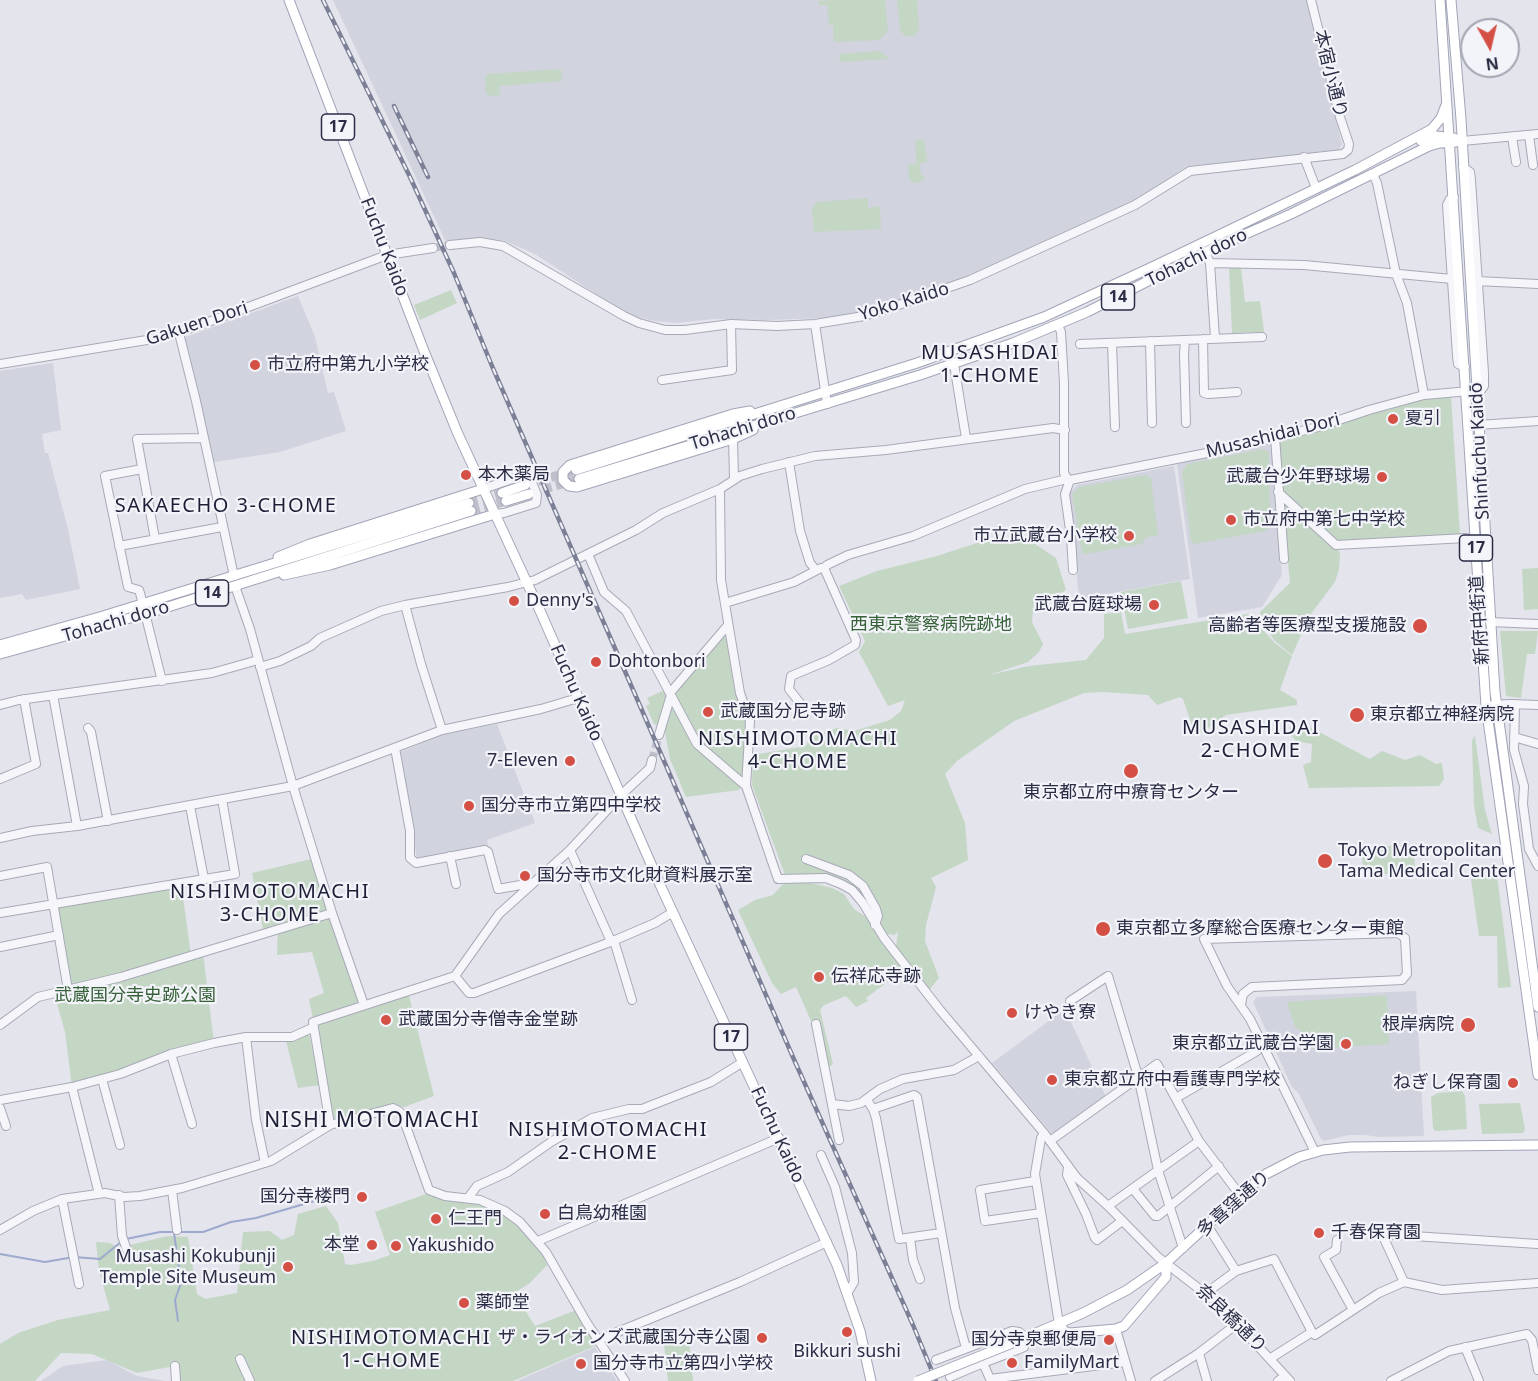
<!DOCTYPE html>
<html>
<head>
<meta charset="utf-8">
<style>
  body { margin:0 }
  #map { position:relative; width:1538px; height:1381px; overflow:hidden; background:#e3e4ec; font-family:"Noto Sans",sans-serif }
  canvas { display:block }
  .north { position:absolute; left:1460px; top:18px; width:60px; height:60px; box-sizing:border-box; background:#f3f4f9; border:2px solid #a3a4b1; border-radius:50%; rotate:172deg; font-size:16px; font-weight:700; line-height:24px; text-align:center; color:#2a2d45 }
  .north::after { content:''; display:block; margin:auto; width:21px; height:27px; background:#d45045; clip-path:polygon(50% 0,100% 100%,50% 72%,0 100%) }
</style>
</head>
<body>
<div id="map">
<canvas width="1538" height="1381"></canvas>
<div class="north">N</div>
</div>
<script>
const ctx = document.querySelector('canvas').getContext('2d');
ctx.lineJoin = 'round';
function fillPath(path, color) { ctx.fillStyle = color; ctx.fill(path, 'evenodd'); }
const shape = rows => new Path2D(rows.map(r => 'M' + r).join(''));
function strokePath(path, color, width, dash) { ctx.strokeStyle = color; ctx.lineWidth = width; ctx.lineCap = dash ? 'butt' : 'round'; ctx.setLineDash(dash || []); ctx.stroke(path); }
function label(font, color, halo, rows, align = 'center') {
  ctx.font = font + ' "Noto Sans","Noto Sans JP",sans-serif'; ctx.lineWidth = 4.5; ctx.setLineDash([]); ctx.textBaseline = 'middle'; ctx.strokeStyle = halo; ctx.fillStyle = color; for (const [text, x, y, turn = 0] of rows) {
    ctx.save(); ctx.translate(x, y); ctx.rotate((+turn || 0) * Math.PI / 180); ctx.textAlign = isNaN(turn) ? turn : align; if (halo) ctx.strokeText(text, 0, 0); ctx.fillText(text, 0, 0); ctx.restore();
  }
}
const built = shape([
  [333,0,1306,0,1342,144,1338,152,1188,166,1134,201,1082,228,976,276,870,312,821,318,768,320,713,319,676,323,655,321,638,317,616,307,535,254,503,240,477,238,446,242],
  [298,296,315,337,328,393,334,392,346,431,280,452,215,462,212,460,183,338],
  [53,363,61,430,42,434,45,453,48,453,68,529,80,589,26,600,22,594,0,598,0,371],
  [1272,444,1282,575,1262,607,1198,618,1177,464],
  [1174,466,1190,579,1079,599,1069,494,1077,485],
  [497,724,535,823,487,840,488,846,420,860,417,859,400,752,442,735],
  [1416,991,1424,1136,1378,1137,1366,1135,1349,1135,1324,1141,1321,1139,1299,1094,1292,1087,1253,1002,1257,997],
  [1065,1009,1106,1097,1053,1135,992,1063],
  [595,1347,617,1381,517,1381],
  [107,1360,137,1376,165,1381,41,1381,63,1366]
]);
const green = shape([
  [834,0,885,0,888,31,879,40,834,42,833,25,829,25,827,5,819,5,818,1],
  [897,0,917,0,919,29,914,36,906,36,900,31],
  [879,51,890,59,840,62,839,54],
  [561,69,562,81,499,86,500,95,489,96,486,93,485,77,488,74],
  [924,139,927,162,920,163,921,175,926,176,921,182,914,183,909,179,908,165,917,164,915,141],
  [868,198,868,208,880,206,881,229,814,232,812,208,817,202],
  [1229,267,1241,268,1245,302,1260,301,1264,332,1232,333],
  [451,290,457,303,420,320,414,305],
  [1451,396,1460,535,1339,543,1282,491,1278,441,1421,400],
  [1263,449,1269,452,1270,526,1265,531,1194,544,1191,541,1182,472,1187,464],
  [1145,475,1151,478,1158,536,1146,537,1142,544,1086,554,1082,553,1072,494,1080,487],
  [1282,500,1340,552,1339,569,1335,582,1310,615,1292,655,1275,641,1261,622,1260,612,1290,583],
  [1026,538,1056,558,1066,590,1051,598,1034,599,1032,622,1043,644,1039,652,1028,662,989,675,1029,666,1086,660,1104,638,1104,614,1121,612,1125,634,1248,614,1275,643,1292,656,1280,690,1297,700,1297,705,1226,715,1201,733,1194,731,1183,699,1180,697,1157,705,1148,695,1103,692,1084,693,1014,721,957,761,945,774,965,823,968,860,931,878,936,887,926,925,925,941,939,978,929,990,896,947,898,932,894,935,883,933,842,880,785,875,752,785,753,755,806,746,810,737,837,728,854,731,890,720,901,711,905,700,888,706,859,652,865,641,839,586,877,571,937,556,977,543],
  [1538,568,1538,609,1524,610,1522,569],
  [1181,581,1188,618,1128,629,1121,592],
  [1500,631,1538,631,1535,654,1527,654,1521,698,1506,696],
  [722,637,728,637,738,701,747,722,744,777,739,790,686,797,670,759,664,727,654,724,646,706,650,704,647,698,665,690,670,697],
  [1304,724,1370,759,1382,751,1405,760,1420,755,1436,764,1442,763,1444,779,1439,786,1309,788,1303,765,1311,762,1312,744,1296,741,1292,736,1290,727],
  [1475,736,1485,810,1492,834,1478,828,1474,805,1472,740],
  [1414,845,1415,873,1363,875,1362,850,1369,850,1370,847],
  [316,858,364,1005,408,992,434,1096,404,1107,396,1104,342,1122,333,1122,309,999,324,993,312,952,277,955,278,930,264,934,252,873],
  [1497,875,1511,987,1498,988,1497,936,1479,936,1471,879],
  [181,882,191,956,203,953,214,1043,72,1087,65,1032,54,993,68,990,53,903],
  [785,882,807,882,832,888,844,894,854,909,866,917,902,966,899,973,866,998,868,1001,856,1007,846,996,824,1005,820,1010,833,1064,828,1068,819,1030,812,1023,796,987,781,994,772,983,738,910,755,900,773,895],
  [1387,995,1389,1044,1313,1049,1301,1031,1295,1027,1287,1002],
  [309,1033,320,1085,298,1088,286,1041],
  [1462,1091,1465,1096,1467,1129,1435,1131,1433,1128,1431,1097,1438,1093],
  [1520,1103,1525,1129,1523,1133,1482,1134,1479,1104],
  [432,1192,492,1204,538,1241,547,1265,530,1283,514,1293,535,1326,579,1309,600,1344,513,1381,176,1381,175,1366,137,1373,92,1354,61,1353,35,1381,0,1381,0,1344,18,1333,58,1320,110,1310,99,1271,96,1242,110,1243,120,1249,126,1246,168,1236,188,1237,197,1294,205,1299,237,1293,243,1232,270,1231,282,1240,294,1235,298,1214,326,1206,338,1223,345,1264,351,1265,373,1261,390,1255,375,1212],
  [689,1339,693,1381,668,1381,664,1343]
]);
const stream = shape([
  [174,1233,181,1283,175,1300,178,1321],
  [126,1239,160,1232,203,1232,231,1222,256,1218,318,1200],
  [0,1254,45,1262,74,1257,100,1259,121,1242]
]);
const minorTunnel = shape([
  [433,248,450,245],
  [652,760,659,735]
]);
const majorTunnel = shape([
  [525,485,576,470],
  [530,493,579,479],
  [469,503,502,493],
  [471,511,506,501]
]);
const minor = shape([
  [1529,135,1533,165],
  [1512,137,1516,162],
  [1462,141,1538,134],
  [1304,157,1316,188],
  [1373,174,1377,183,1396,274,1407,303,1424,395],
  [1454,197,1450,199,1447,205,1457,356,1458,364,1465,367],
  [450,245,480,242,503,246,624,316,639,323,665,330,685,330,731,324,777,326,815,324,864,316,887,309,970,280,1135,205,1190,171,1343,154,1348,150,1349,144,1340,117,1311,0],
  [1205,252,1210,263,1304,265,1452,279],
  [1210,263,1215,338],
  [1477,281,1538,284],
  [815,324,827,404],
  [1058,325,1061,332,1064,383,1064,473,1068,480],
  [179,333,196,401,234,576],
  [1203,339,1204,393,1208,394,1237,392],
  [1185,340,1184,354,1186,423],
  [1150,341,1152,423],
  [1112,343,1115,427],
  [1080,344,1262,337],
  [0,364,159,338,195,327,387,255,433,248],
  [954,364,966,438],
  [662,380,732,370,731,324],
  [1478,425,1538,421],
  [1275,437,1284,559],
  [733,439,734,479],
  [789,462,800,531,810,563,816,570],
  [142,469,105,476,128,587,139,590,140,593,162,681],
  [1070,480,1232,448,1318,427,1369,410,1424,395,1481,390,1484,386,1484,373,1471,180,1470,172,1463,167],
  [1070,480,1065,494,1071,537,1073,570],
  [483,489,524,475,531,480,537,495,536,503,504,513,495,514],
  [720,489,721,580,740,693,750,721,746,786,778,879,826,878,841,884,852,890,863,903,884,938,940,1010,1044,1133,1077,1178,1108,1206,1158,1257,1220,1305,1290,1381],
  [1278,492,1336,545,1466,538],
  [155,539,137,439,204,438],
  [119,546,222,527],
  [588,554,604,592,626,611,697,744,746,786],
  [235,586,250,629,293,786,332,913,364,1005],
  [725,603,794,582,821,568,824,568,827,565,848,555,913,536,1025,489,1067,479],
  [405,605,421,664,442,730],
  [1490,622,1538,624],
  [260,667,280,661,311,646,320,638,381,611,405,605,508,587,535,580,636,530,663,513,720,489,740,476,762,469,815,456,886,450,1053,428,1065,430],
  [670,693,728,625],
  [53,695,77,826],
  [1515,704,1514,750,1524,786,1523,804,1529,849,1538,866],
  [0,705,19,700,212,673,258,660],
  [1492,705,1510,704,1538,705],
  [806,715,800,703,789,689,791,676,829,660,855,645,856,640,824,568],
  [88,728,91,732,108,821],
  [659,735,671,695],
  [1514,737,1538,744],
  [395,748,410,831,410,858,416,863,485,850,488,852,498,889,532,883],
  [0,779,36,764,24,699],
  [190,806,204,879],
  [0,838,32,831,77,826,293,786,442,730,541,709,578,698],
  [570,850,609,937,615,944,632,1000],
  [450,856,456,884],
  [806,859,849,875,863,886,876,909,878,916,875,925],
  [0,876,47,867,68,990],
  [0,913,235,874,222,799],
  [0,947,59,935],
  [455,976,469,993,474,993,613,941,655,923,673,912],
  [1070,1001,1108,976,1138,1076,1158,1170,1183,1248],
  [1241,1005,1243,994,1252,987,1402,980,1407,974,1405,938,1398,933,1204,939,1227,986,1250,1019,1315,1152],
  [816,1024,839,1140],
  [0,1025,38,997,121,977,332,913],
  [246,1037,256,1120,265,1163],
  [171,1054,192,1124],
  [102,1079,120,1145],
  [72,1087,99,1194],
  [1176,1098,1257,1051],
  [0,1100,72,1087,120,1074,171,1054,214,1043,246,1037,292,1037,312,1028],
  [867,1100,873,1109,876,1118,899,1239,941,1233],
  [832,1104,849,1106,861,1103,880,1089,903,1079,954,1070,979,1056],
  [0,1108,6,1126],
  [873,1109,914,1095,917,1097,955,1308,966,1348],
  [330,1125,313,1022,455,976,499,914,570,850,621,795,650,768,652,760],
  [1044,1133,1041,1138,1035,1174,1059,1324],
  [1050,1141,1157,1064,1199,1141,1240,1195],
  [821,1155,835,1187,852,1253,854,1282,848,1292],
  [1068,1167,1067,1175,1086,1214,1095,1238,1097,1240,1122,1221],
  [1035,1181,980,1190,985,1221,1041,1213],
  [1133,1189,1155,1216,1158,1216,1219,1166],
  [172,1190,177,1230],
  [119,1195,122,1236,127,1250],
  [468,1198,477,1186,508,1172,551,1142,592,1118,629,1109,642,1109,711,1082,743,1062],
  [62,1199,79,1284],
  [1108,1206,1199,1141],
  [1207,1225,1236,1271,1274,1259,1312,1332],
  [0,1230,33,1211,62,1199,105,1193,124,1197,140,1196,182,1188,242,1170,271,1161,330,1125,393,1108,399,1111,402,1115,429,1190,445,1196,480,1200,505,1211,520,1222,546,1252,587,1323,625,1381],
  [910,1238,913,1260,920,1279],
  [1337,1240,1336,1250,1324,1257,1353,1310],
  [538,1241,779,1138],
  [1404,1282,1382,1234,1538,1244],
  [1206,1293,1236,1271],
  [1116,1329,1131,1381],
  [598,1340,740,1282,827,1242],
  [1465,1347,1479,1381],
  [1199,1353,1207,1381],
  [1271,1358,1312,1332,1315,1335,1379,1293,1404,1282,1442,1290,1538,1283],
  [240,1359,250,1381],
  [936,1360,1012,1331,1019,1332,1026,1337,1026,1343,1024,1347,1017,1350,983,1363,990,1379,1125,1362],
  [175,1366,176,1381],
  [950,1377,983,1363],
  [1155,1381,1199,1353,1238,1323],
  [1278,1381,1285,1376],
  [1391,1381,1449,1351,1527,1334,1532,1340,1538,1370]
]);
const major = shape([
  [289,0,424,351,458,434,541,613,662,889,837,1265,860,1331,871,1381],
  [1440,0,1486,706,1538,1075],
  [1451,0,1461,119,1495,692,1538,1007],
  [1421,141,1436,136,1454,138],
  [750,411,733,414,570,465,563,472,563,480,569,486,577,487,733,439,753,430],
  [576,470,917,363,1044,317,1152,267,1355,170,1432,129,1441,118,1446,105],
  [579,479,920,375,1013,343,1087,312,1205,252,1291,214,1429,146,1440,143,1456,142],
  [502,493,525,485],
  [506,501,529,494],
  [278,557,310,544,483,489],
  [284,575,330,565,495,514],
  [0,645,103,616,469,503],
  [0,654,152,612,471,511],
  [1059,1324,1065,1332,1070,1333,1116,1329,1124,1326,1166,1277,1166,1263],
  [1015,1342,1083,1313,1127,1290,1166,1263,1240,1195,1266,1174,1299,1157,1323,1150,1350,1147,1538,1145]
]);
const rail = shape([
  [323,0,410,177,454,273,492,366,796,1064,913,1325,936,1381],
  [394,106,428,177]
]);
const majorBridge = shape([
  [918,1381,1015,1342]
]);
const markers = [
  [255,365,6,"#d45045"],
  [1393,419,6,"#d45045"],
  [466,475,6,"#d45045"],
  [1382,477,6,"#d45045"],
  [1231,520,6,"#d45045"],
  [1129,536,6,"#d45045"],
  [514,601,6,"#d45045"],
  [1154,605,6,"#d45045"],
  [1420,626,8,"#d45045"],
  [596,662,6,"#d45045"],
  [708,712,6,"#d45045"],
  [1357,715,8,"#d45045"],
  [570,761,6,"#d45045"],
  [1131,771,8,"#d45045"],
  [469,806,6,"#d45045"],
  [1325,861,8,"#d45045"],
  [525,876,6,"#d45045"],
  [1103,929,8,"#d45045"],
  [819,977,6,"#d45045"],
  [1012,1013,6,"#d45045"],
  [386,1020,6,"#d45045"],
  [1468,1025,8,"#d45045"],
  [1346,1044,6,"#d45045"],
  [1052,1080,6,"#d45045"],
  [1513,1083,6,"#d45045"],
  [362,1197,6,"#d45045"],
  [545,1214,6,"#d45045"],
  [436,1219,6,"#d45045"],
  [1319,1233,6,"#d45045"],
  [372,1245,6,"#d45045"],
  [396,1246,6,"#d45045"],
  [288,1267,6,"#d45045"],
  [464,1303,6,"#d45045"],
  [847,1332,6,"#d45045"],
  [762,1338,6,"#d45045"],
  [1109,1340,6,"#d45045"],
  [1012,1363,6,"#d45045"],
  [581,1364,6,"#d45045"]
];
const shields = [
  [338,127,33],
  [1118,297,33],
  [1476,548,33],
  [212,593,33],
  [731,1037,33]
];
const shieldNames = [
  ["17",338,127],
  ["14",1118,297],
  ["17",1476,548],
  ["14",212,593],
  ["17",731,1037]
];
const streetNames = [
  ["本宿小通り",1330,74,76],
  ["Fuchu Kaido",384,247,69],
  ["Tohachi doro",1197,258,-26],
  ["Yoko Kaido",904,302,-17],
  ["Gakuen Dori",197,324,-18],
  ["Tohachi doro",743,429,-17],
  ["Musashidai Dori",1273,436,-14],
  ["Shinfuchu Kaidō",1480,451,-93],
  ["新府中街道",1480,620,-94],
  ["Tohachi doro",116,622,-16],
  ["Fuchu Kaido",576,693,66],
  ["Fuchu Kaido",777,1135,65],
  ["多喜窪通り",1234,1204,-41],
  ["奈良橋通り",1231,1319,44]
];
const poiNames = [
  ["市立府中第九小学校",267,365],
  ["夏引",1405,419],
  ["本木薬局",478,475],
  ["武蔵台少年野球場",1370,477,"right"],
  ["市立府中第七中学校",1243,520],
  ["市立武蔵台小学校",1117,536,"right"],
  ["Denny's",526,601],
  ["武蔵台庭球場",1142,605,"right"],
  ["高齢者等医療型支援施設",1406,626,"right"],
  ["Dohtonbori",608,662],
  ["武蔵国分尼寺跡",720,712],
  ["東京都立神経病院",1370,715],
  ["7-Eleven",558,761,"right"],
  ["東京都立府中療育センター",1131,793,"center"],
  ["国分寺市立第四中学校",481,806],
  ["Tokyo Metropolitan",1338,851],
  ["Tama Medical Center",1338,872],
  ["国分寺市文化財資料展示室",537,876],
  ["東京都立多摩総合医療センター東館",1116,929],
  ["伝祥応寺跡",831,977],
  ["けやき寮",1024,1013],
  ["武蔵国分寺僧寺金堂跡",398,1020],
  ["根岸病院",1454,1025,"right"],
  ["東京都立武蔵台学園",1334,1044,"right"],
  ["東京都立府中看護専門学校",1064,1080],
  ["ねぎし保育園",1501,1083,"right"],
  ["国分寺楼門",350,1197,"right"],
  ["白鳥幼稚園",557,1214],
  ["仁王門",448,1219],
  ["千春保育園",1331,1233],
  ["本堂",360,1245,"right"],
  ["Yakushido",408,1246],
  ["Musashi Kokubunji",276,1257,"right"],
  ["Temple Site Museum",276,1278,"right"],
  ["薬師堂",476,1303],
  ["ザ・ライオンズ武蔵国分寺公園",750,1338,"right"],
  ["国分寺泉郵便局",1097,1340,"right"],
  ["Bikkuri sushi",847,1352,"center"],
  ["FamilyMart",1024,1363],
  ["国分寺市立第四小学校",593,1364]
];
const parkNames = [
  ["西東京警察病院跡地",931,625],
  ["武蔵国分寺史跡公園",135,996]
];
const neighbourhoodNames = [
  ["MUSASHIDAI",990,353],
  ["1-CHOME",990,376],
  ["SAKAECHO 3-CHOME",226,506],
  ["MUSASHIDAI",1251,728],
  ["2-CHOME",1251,751],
  ["NISHIMOTOMACHI",798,739],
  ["4-CHOME",798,762],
  ["NISHIMOTOMACHI",270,892],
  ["3-CHOME",270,915],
  ["NISHIMOTOMACHI",608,1130],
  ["2-CHOME",608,1153],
  ["NISHIMOTOMACHI",391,1338],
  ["1-CHOME",391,1361]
];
const quarterNames = [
  ["NISHI MOTOMACHI",372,1121]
];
fillPath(built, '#d1d3de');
fillPath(green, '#c4d6c4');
strokePath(stream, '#9da9cd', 2);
strokePath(minorTunnel, '#bebfcb', 8, [8, 4]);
strokePath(majorTunnel, '#bebfcb', 9, [9, 4.5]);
strokePath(minor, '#a8a9b7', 10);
strokePath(major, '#a2a5b8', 11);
strokePath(minor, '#f6f6fa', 8);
strokePath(major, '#fff', 9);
strokePath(rail, '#7c8096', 4.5);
strokePath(rail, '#f3f4f9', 2, [7]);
strokePath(majorBridge, '#a2a5b8', 11, []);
strokePath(majorBridge, '#fff', 9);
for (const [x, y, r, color] of markers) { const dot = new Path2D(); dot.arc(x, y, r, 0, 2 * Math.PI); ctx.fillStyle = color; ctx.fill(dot); strokePath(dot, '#f3f4f9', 2); }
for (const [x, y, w] of shields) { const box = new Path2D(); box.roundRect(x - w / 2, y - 13, w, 26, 4.5); ctx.fillStyle = '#f3f4f9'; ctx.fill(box); strokePath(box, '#2a2d45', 1.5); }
label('bold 16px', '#2a2d45', null, shieldNames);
label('18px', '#2a2d45', '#f3f4f9', streetNames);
label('18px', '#2a2d45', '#f3f4f9', poiNames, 'left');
label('18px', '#376138', '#f3f4f9', parkNames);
ctx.letterSpacing = '1.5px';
label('20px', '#1c1f36', '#f3f4f9', neighbourhoodNames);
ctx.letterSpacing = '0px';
ctx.letterSpacing = '1.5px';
label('21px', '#1c1f36', '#f3f4f9', quarterNames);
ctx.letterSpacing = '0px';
</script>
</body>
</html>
